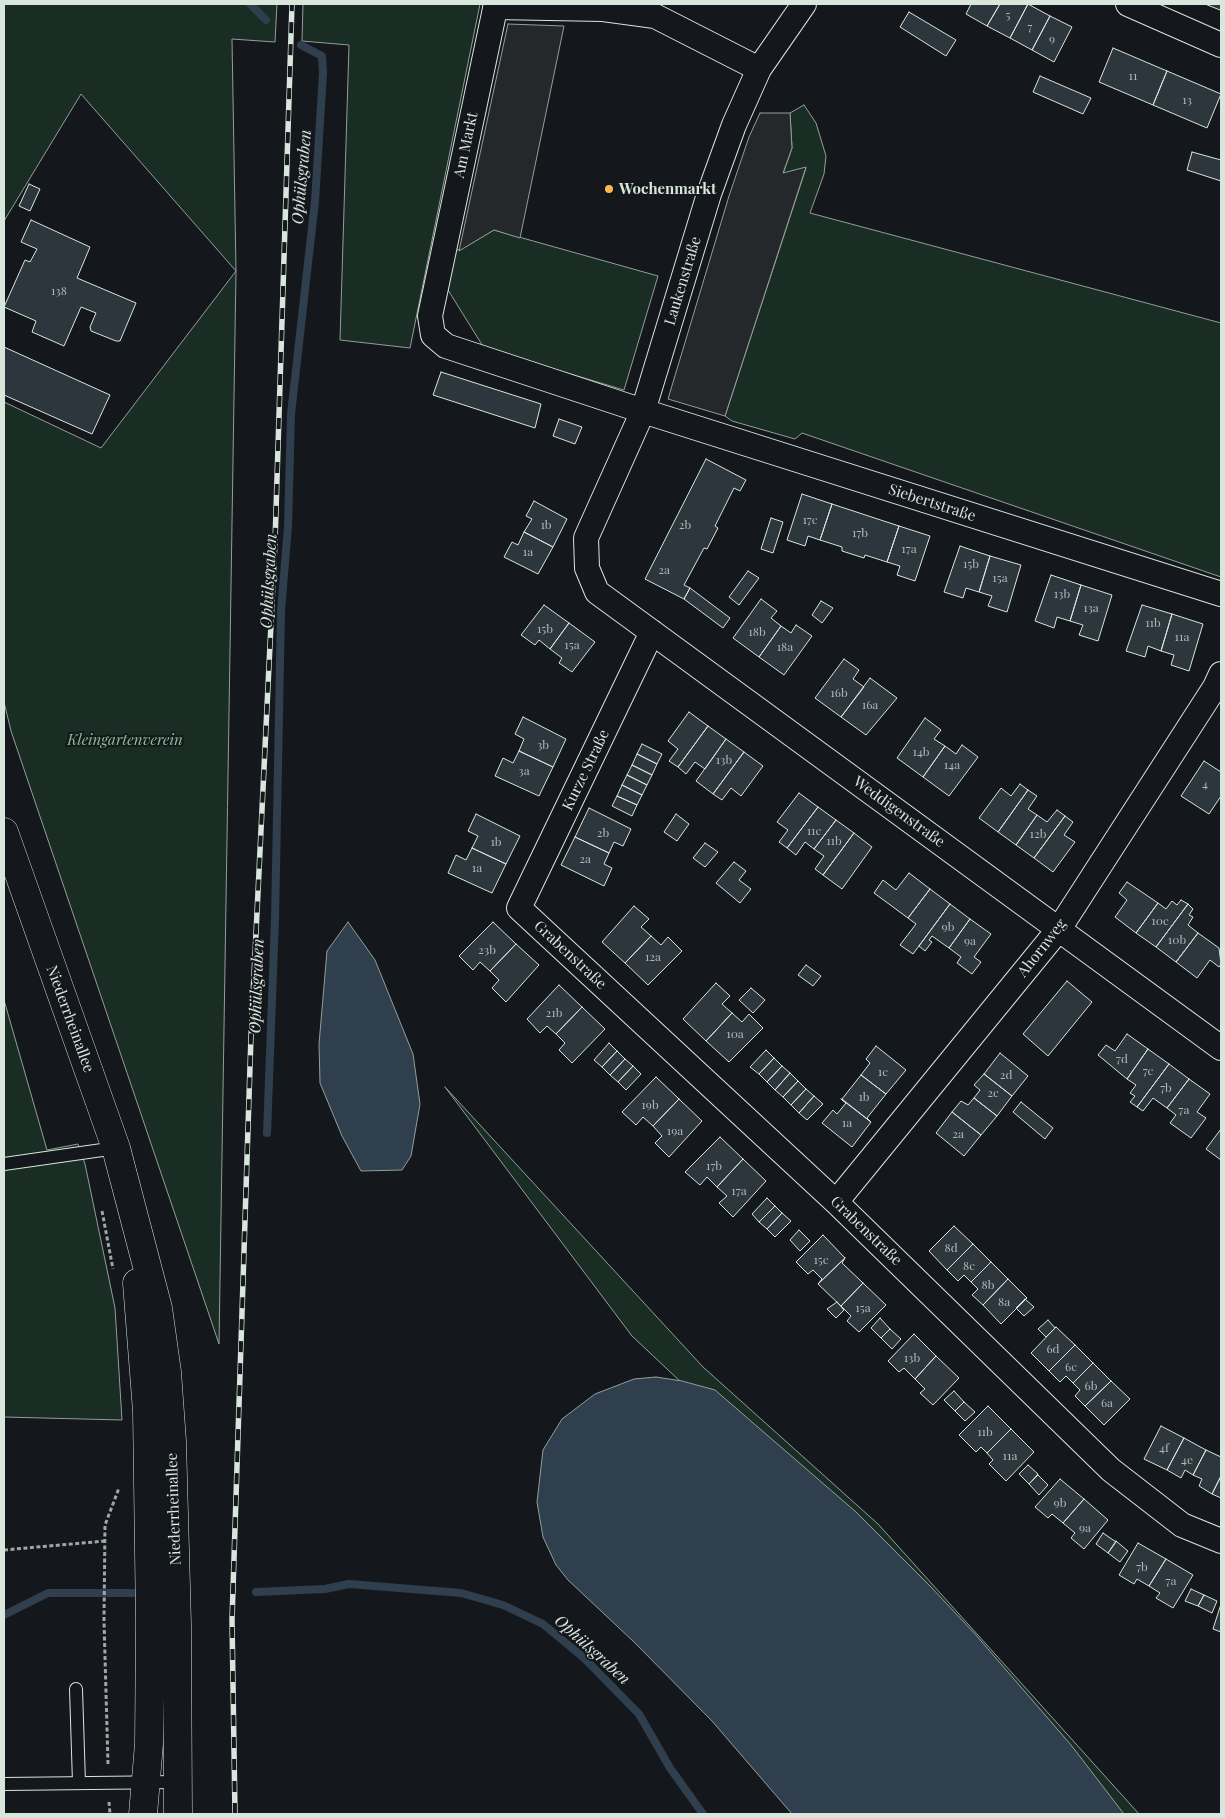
<!DOCTYPE html>
<html>
<head>
<meta charset="utf-8">
<style>
  body { margin:0 }
  #map { position:relative; width:1225px; height:1818px; overflow:hidden; background:#14181c; font-family:"Playfair Display",serif }
  canvas { display:block }
  .frame { position:absolute; inset:0; border:5px solid #d8e6dc; pointer-events:none }
</style>
</head>
<body>
<div id="map">
<canvas width="1225" height="1818"></canvas>
<div class="frame"></div>
</div>
<script>
const ctx = document.querySelector('canvas').getContext('2d');
ctx.lineJoin = 'round';
function fillPath(path, color) { ctx.fillStyle = color; ctx.fill(path, 'evenodd'); }
const shape = rows => new Path2D(rows.map(r => 'M' + r).join(''));
function strokePath(path, color, width, dash) { ctx.strokeStyle = color; ctx.lineWidth = width; ctx.lineCap = dash ? 'butt' : 'round'; ctx.setLineDash(dash || []); ctx.stroke(path); }
function label(font, color, halo, rows, align = 'center') {
  ctx.font = font + ' "Playfair Display",serif'; ctx.lineWidth = 4; ctx.setLineDash([]); ctx.textBaseline = 'middle'; ctx.strokeStyle = halo; ctx.fillStyle = color; for (const [text, x, y, turn = 0] of rows) {
    ctx.save(); ctx.translate(x, y); ctx.rotate((+turn || 0) * Math.PI / 180); ctx.textAlign = isNaN(turn) ? turn : align; if (halo) ctx.strokeText(text, 0, 0); ctx.fillText(text, 0, 0); ctx.restore();
  }
}
const green = shape([
  [4,4,277,4,275,42,232,39,236,271,219,1344,11,731,4,702,4,402,101,448,236,271,81,94,4,221,4,4],
  [303,4,480,4,410,348,340,340,349,45,302,41,303,4],
  [804,105,816,123,826,156,824,174,810,213,1221,323,1221,577,802,433,795,439,732,421,725,416,806,168,783,174,792,148,790,113,804,105],
  [494,230,658,276,624,390,484,348,448,290,455,249,459,250,494,230],
  [4,1000,47,1150,78,1144,85,1164,115,1308,122,1420,4,1417,4,1000],
  [445,1087,703,1367,878,1524,1139,1814,1099,1814,865,1555,632,1336,445,1087]
]);
const parking = shape([
  [508,24,564,26,520,238,494,230,459,251,508,24],
  [760,113,790,113,792,148,783,173,806,167,725,416,668,399,729,196,749,137,760,113]
]);
const water = shape([
  [348,922,375,960,413,1054,420,1104,411,1156,402,1170,361,1171,342,1136,320,1083,319,1044,327,951,348,922],
  [656,1377,682,1381,715,1390,856,1512,931,1587,975,1634,1071,1745,1124,1814,792,1814,712,1721,634,1642,568,1580,556,1565,543,1537,537,1502,543,1450,562,1419,595,1394,634,1379,656,1377]
]);
const stream = shape([
  [250,4,266,20],
  [267,1133,275,919,281,611,288,527,291,414,315,201,323,73,322,56,301,45],
  [256,1592,325,1589,349,1584,461,1593,503,1605,543,1624,584,1658,639,1714,670,1768,703,1814],
  [4,1615,48,1593,133,1593]
]);
const building = shape([
  [971,4,1000,4,987,26,966,14,971,4],
  [1000,4,1028,4,1010,38,987,26,1000,4],
  [1028,4,1050,16,1032,50,1010,38,1028,4],
  [1205,4,1221,4,1221,7,1220,10,1205,4],
  [909,12,956,40,946,56,900,27,909,12],
  [1050,16,1072,27,1054,62,1032,50,1050,16],
  [1113,48,1167,71,1153,105,1099,82,1113,48],
  [1167,71,1221,94,1207,128,1153,105,1167,71],
  [1040,76,1091,98,1083,114,1033,92,1040,76],
  [1192,152,1221,160,1221,181,1187,170,1192,152],
  [29,184,40,189,30,211,19,206,29,184],
  [31,220,90,247,77,278,136,303,120,341,116,341,91,331,90,327,96,313,81,307,64,346,32,332,36,321,4,307,25,260,30,262,37,249,21,242,31,220],
  [4,347,110,395,92,434,4,395,4,347],
  [441,372,541,404,535,428,433,395,441,372],
  [559,419,582,427,575,444,553,436,559,419],
  [706,459,746,480,740,491,734,488,715,526,718,528,707,549,704,548,684,585,690,588,684,599,645,579,706,459],
  [802,494,832,504,820,540,808,536,805,546,787,540,802,494],
  [534,501,567,519,553,547,524,532,532,519,526,516,534,501],
  [832,504,899,526,887,562,865,555,864,558,842,551,842,547,820,540,832,504],
  [771,518,783,522,773,553,761,549,771,518],
  [899,526,930,536,915,581,897,575,900,566,887,562,899,526],
  [524,532,553,547,538,574,504,557,512,542,518,545,524,532],
  [960,546,990,556,979,592,966,588,963,598,944,592,960,546],
  [990,556,1021,565,1007,612,988,606,992,596,979,592,990,556],
  [748,571,759,578,739,605,729,597,748,571],
  [1051,575,1081,585,1070,621,1057,617,1054,628,1035,621,1051,575],
  [1081,585,1112,595,1098,641,1079,635,1083,625,1070,621,1081,585],
  [690,588,730,618,723,628,684,599,690,588],
  [761,599,777,611,771,618,781,626,759,657,733,638,761,599],
  [821,601,833,608,822,623,812,615,821,601],
  [544,605,569,623,550,649,539,640,535,645,521,635,544,605],
  [1142,605,1172,614,1161,651,1148,646,1145,657,1126,651,1142,605],
  [1172,614,1203,624,1189,671,1171,665,1174,655,1161,651,1172,614],
  [569,623,595,642,572,672,559,663,562,658,550,649,569,623],
  [796,625,812,636,784,675,759,657,781,626,791,633,796,625],
  [844,659,859,670,853,679,864,687,841,717,815,698,844,659],
  [870,678,897,698,866,735,841,717,870,678],
  [689,712,708,726,678,767,669,761,678,749,668,741,689,712],
  [523,717,566,739,553,767,519,751,524,739,515,734,523,717],
  [925,718,941,730,934,739,945,746,923,777,897,758,925,718],
  [708,726,726,739,705,769,695,762,686,774,678,767,708,726],
  [726,739,744,752,713,794,696,781,726,739],
  [642,744,662,754,657,764,637,754,642,744],
  [962,745,978,757,949,796,923,777,945,746,956,754,962,745],
  [519,751,553,767,539,796,495,776,503,758,513,763,519,751],
  [744,752,763,766,741,796,731,788,722,800,713,794,744,752],
  [637,754,657,764,652,775,632,765,637,754],
  [1204,761,1221,772,1221,796,1209,814,1181,796,1204,761],
  [632,765,652,775,647,785,627,775,632,765],
  [627,775,647,785,642,795,622,785,627,775],
  [1020,784,1028,790,998,832,979,818,1001,788,1011,796,1020,784],
  [622,785,642,795,637,805,617,796,622,785],
  [1028,790,1037,796,1028,809,1037,815,1016,845,998,832,1028,790],
  [799,793,818,807,787,848,779,842,788,830,777,822,799,793],
  [617,796,637,805,632,816,612,806,617,796],
  [818,807,836,820,814,849,805,842,796,855,787,848,818,807],
  [589,808,631,829,623,846,614,842,609,853,575,837,589,808],
  [1057,810,1065,816,1034,858,1016,845,1037,815,1047,822,1057,810],
  [476,814,520,836,506,864,472,848,478,836,468,831,476,814],
  [676,814,689,824,677,841,664,832,676,814],
  [1065,816,1073,822,1064,835,1075,842,1053,872,1034,858,1065,816],
  [836,820,854,833,823,875,815,869,824,856,814,849,836,820],
  [854,833,872,847,842,889,823,875,854,833],
  [575,837,609,853,604,864,612,868,604,886,561,865,575,837],
  [705,843,718,852,705,867,693,858,705,843],
  [472,848,506,864,492,893,448,873,456,855,466,860,472,848],
  [734,862,746,871,739,880,751,889,740,903,716,883,734,862],
  [909,873,930,889,908,918,874,893,883,880,896,890,909,873],
  [1127,882,1158,903,1136,933,1115,917,1127,900,1119,893,1127,882],
  [930,889,950,904,913,954,900,945,916,924,908,918,930,889],
  [1181,900,1188,904,1156,947,1136,933,1158,903,1166,909,1172,901,1177,905,1181,900],
  [950,904,970,919,949,948,932,936,929,940,932,942,925,951,919,946,950,904],
  [1188,904,1193,909,1189,915,1193,917,1188,925,1198,933,1176,962,1156,947,1188,904],
  [634,906,649,919,641,927,651,936,625,963,602,942,634,906],
  [970,919,991,934,974,957,981,962,972,974,957,963,961,957,949,948,970,919],
  [493,922,516,944,490,971,480,962,473,970,459,956,493,922],
  [1198,933,1219,948,1221,964,1219,967,1210,960,1197,978,1176,962,1198,933],
  [651,936,661,945,668,937,682,951,648,985,625,963,651,936],
  [516,944,539,965,506,1002,492,988,499,980,490,971,516,944],
  [806,965,821,976,813,986,798,975,806,965],
  [1067,981,1092,1002,1048,1056,1023,1034,1067,981],
  [716,983,730,996,722,1004,732,1013,706,1041,683,1019,716,983],
  [559,985,582,1007,556,1034,547,1026,540,1033,527,1019,559,985],
  [751,988,765,1000,753,1013,739,1000,751,988],
  [582,1007,605,1029,572,1063,559,1050,565,1043,556,1034,582,1007],
  [732,1013,742,1022,749,1014,763,1028,729,1062,706,1041,732,1013],
  [1127,1034,1148,1049,1127,1079,1098,1055,1106,1045,1115,1051,1127,1034],
  [609,1043,617,1051,602,1067,594,1060,609,1043],
  [876,1046,906,1070,886,1094,861,1075,870,1063,866,1059,876,1046],
  [1148,1049,1169,1064,1137,1107,1130,1102,1135,1096,1130,1093,1136,1085,1127,1079,1148,1049],
  [766,1050,774,1058,759,1074,750,1067,766,1050],
  [617,1051,625,1059,610,1075,602,1067,617,1051],
  [1000,1053,1028,1076,1012,1096,984,1074,1000,1053],
  [774,1058,782,1066,767,1082,759,1074,774,1058],
  [625,1059,633,1066,618,1082,610,1075,625,1059],
  [1169,1064,1189,1079,1167,1108,1153,1098,1143,1111,1137,1107,1169,1064],
  [633,1066,641,1074,626,1090,618,1082,633,1066],
  [782,1066,790,1073,775,1090,767,1082,782,1066],
  [790,1073,798,1081,783,1097,775,1090,790,1073],
  [984,1074,1012,1096,997,1116,974,1098,980,1090,974,1085,984,1074],
  [861,1075,886,1094,867,1118,871,1122,842,1099,861,1075],
  [656,1077,679,1099,653,1126,643,1117,636,1125,622,1112,656,1077],
  [1189,1079,1210,1094,1197,1112,1206,1118,1191,1138,1170,1123,1176,1115,1167,1108,1189,1079],
  [798,1081,806,1089,791,1105,783,1097,798,1081],
  [806,1089,814,1096,799,1113,791,1105,806,1089],
  [814,1096,823,1104,807,1120,799,1113,814,1096],
  [974,1098,997,1116,981,1135,952,1112,961,1101,968,1105,974,1098],
  [679,1099,702,1121,669,1157,655,1143,662,1136,653,1126,679,1099],
  [841,1099,871,1122,852,1147,822,1123,833,1110,837,1114,846,1103,841,1099],
  [1021,1102,1053,1128,1045,1139,1013,1112,1021,1102],
  [952,1112,981,1135,964,1156,936,1133,952,1112],
  [1221,1129,1221,1160,1206,1149,1221,1129],
  [720,1137,743,1159,717,1187,707,1177,700,1185,685,1172,720,1137],
  [743,1159,766,1181,733,1217,719,1203,727,1196,717,1187,743,1159],
  [767,1198,775,1206,759,1222,752,1214,767,1198],
  [775,1206,782,1213,767,1229,759,1222,775,1206],
  [782,1213,791,1221,775,1237,767,1229,782,1213],
  [954,1226,973,1244,947,1270,929,1251,954,1226],
  [799,1230,810,1241,800,1251,790,1240,799,1230],
  [823,1235,845,1258,818,1284,822,1279,813,1270,808,1274,796,1262,823,1235],
  [973,1244,991,1262,971,1282,964,1275,958,1281,947,1270,973,1244],
  [845,1258,842,1263,863,1283,841,1306,818,1284,845,1258],
  [991,1262,1008,1279,983,1305,972,1295,978,1289,971,1282,991,1262],
  [1008,1279,1027,1298,1001,1324,983,1305,1008,1279],
  [863,1283,886,1305,859,1332,847,1321,851,1316,841,1306,863,1283],
  [1025,1299,1034,1307,1024,1316,1016,1308,1025,1299],
  [837,1302,844,1310,836,1318,827,1309,837,1302],
  [880,1318,890,1329,881,1338,871,1328,880,1318],
  [1048,1320,1055,1328,1046,1337,1038,1329,1048,1320],
  [1056,1327,1075,1345,1049,1371,1031,1353,1056,1327],
  [890,1329,901,1339,892,1349,881,1338,890,1329],
  [914,1334,936,1356,915,1379,904,1368,899,1372,888,1361,914,1334],
  [1075,1345,1093,1363,1073,1383,1066,1376,1060,1382,1049,1371,1075,1345],
  [936,1356,959,1378,933,1405,920,1393,925,1389,915,1379,936,1356],
  [1093,1363,1111,1381,1085,1406,1075,1396,1080,1390,1073,1383,1093,1363],
  [1111,1381,1130,1399,1104,1425,1085,1406,1111,1381],
  [954,1391,964,1402,955,1411,944,1400,954,1391],
  [964,1402,975,1412,965,1421,955,1411,964,1402],
  [988,1406,1011,1429,987,1453,981,1447,976,1452,959,1435,988,1406],
  [1161,1426,1184,1438,1167,1470,1144,1459,1161,1426],
  [1011,1429,1034,1452,1006,1481,989,1464,993,1460,987,1453,1011,1429],
  [1184,1438,1206,1450,1193,1475,1185,1470,1181,1478,1167,1470,1184,1438],
  [1206,1450,1221,1457,1221,1476,1212,1494,1199,1486,1202,1479,1193,1475,1206,1450],
  [1028,1465,1038,1474,1029,1484,1019,1474,1028,1465],
  [1038,1475,1048,1485,1039,1495,1029,1484,1038,1475],
  [1221,1476,1221,1498,1212,1494,1221,1476],
  [1060,1479,1084,1499,1063,1523,1052,1514,1048,1518,1035,1507,1060,1479],
  [1084,1499,1108,1520,1084,1549,1071,1538,1075,1533,1063,1523,1084,1499],
  [1103,1533,1116,1542,1108,1553,1096,1544,1103,1533],
  [1116,1541,1128,1551,1120,1562,1108,1553,1116,1541],
  [1138,1543,1166,1559,1149,1586,1137,1579,1134,1584,1119,1575,1138,1543],
  [1166,1559,1193,1575,1173,1608,1156,1598,1160,1593,1149,1586,1166,1559],
  [1191,1589,1204,1595,1198,1606,1185,1601,1191,1589],
  [1204,1595,1217,1601,1212,1613,1198,1606,1204,1595],
  [1221,1604,1221,1632,1213,1629,1221,1604]
]);
const path = shape([
  [102,1211,113,1269],
  [4,1550,105,1541],
  [108,1764,104,1621,105,1525,119,1488],
  [109,1802,110,1814]
]);
const service = shape([
  [4,1164,116,1148],
  [76,1689,79,1783],
  [4,1784,178,1782]
]);
const minor = shape([
  [496,4,430,316,433,335,446,346,643,411,1221,594],
  [804,4,759,69,734,125,709,194,643,411,586,538,587,568,597,592,1221,1048],
  [1128,4,1221,45],
  [495,7,603,9,655,16,759,69],
  [652,632,519,908,836,1202,1111,1470,1182,1525,1221,1541],
  [836,1202,1059,929,1215,687,1221,674]
]);
const secondary = shape([
  [4,832,116,1148,158,1308,167,1372,172,1441,177,1624,178,1814],
  [137,1283,147,1411,150,1623,149,1744,143,1814]
]);
const rail = shape([
  [235,1814,232,1620,251,1036,275,542,292,4]
]);
const markers = [
  [609,189,5,"#ffb74d"]
];
const numberNames = [
  ["5",1008,15],
  ["7",1030,27],
  ["9",1052,39],
  ["11",1133,76],
  ["13",1187,100],
  ["138",59,291],
  ["17c",810,520],
  ["1b",546,525],
  ["2b",685,525],
  ["17b",860,533],
  ["17a",909,549],
  ["1a",528,552],
  ["15b",971,564],
  ["2a",664,570],
  ["15a",1000,578],
  ["13b",1062,594],
  ["13a",1091,608],
  ["11b",1153,623],
  ["15b",545,629],
  ["18b",757,632],
  ["11a",1182,637],
  ["15a",572,645],
  ["18a",785,647],
  ["16b",839,693],
  ["16a",870,705],
  ["3b",543,745],
  ["14b",921,752],
  ["13b",724,760],
  ["14a",952,765],
  ["3a",524,771],
  ["4",1205,784],
  ["11c",814,831],
  ["2b",603,833],
  ["12b",1038,834],
  ["11b",834,841],
  ["1b",496,842],
  ["2a",585,859],
  ["1a",477,868],
  ["10c",1160,921],
  ["9b",948,927],
  ["10b",1177,940],
  ["9a",970,941],
  ["23b",487,950],
  ["12a",653,957],
  ["21b",554,1013],
  ["10a",735,1034],
  ["7d",1122,1059],
  ["7c",1148,1071],
  ["1c",883,1072],
  ["2d",1006,1075],
  ["7b",1166,1088],
  ["2c",993,1093],
  ["1b",864,1097],
  ["19b",650,1105],
  ["7a",1184,1110],
  ["1a",847,1123],
  ["19a",675,1131],
  ["2a",958,1134],
  ["17b",714,1166],
  ["17a",739,1191],
  ["8d",951,1248],
  ["15c",821,1260],
  ["8c",969,1266],
  ["8b",988,1285],
  ["8a",1004,1302],
  ["15a",863,1308],
  ["6d",1053,1349],
  ["13b",912,1358],
  ["6c",1071,1367],
  ["6b",1091,1386],
  ["6a",1107,1403],
  ["11b",985,1432],
  ["4f",1164,1448],
  ["11a",1010,1456],
  ["4e",1187,1460],
  ["9b",1060,1503],
  ["9a",1085,1528],
  ["7b",1142,1567],
  ["7a",1171,1581]
];
const streetNames = [
  ["Am Markt",466,145,-78],
  ["Laukenstraße",683,281,-73],
  ["Siebertstraße",932,503,18],
  ["Kurze Straße",586,770,-64],
  ["Weddigenstraße",899,812,36],
  ["Ahornweg",1042,948,-52],
  ["Grabenstraße",570,955,43],
  ["Niederrheinallee",70,1019,70],
  ["Grabenstraße",866,1231,44],
  ["Niederrheinallee",174,1509,-92]
];
const poiNames = [
  ["Wochenmarkt",619,189]
];
const parkNames = [
  ["Kleingartenverein",125,740]
];
const waterNames = [
  ["Ophülsgraben",302,177,-85],
  ["Ophülsgraben",269,581,-87],
  ["Ophülsgraben",257,986,-88],
  ["Ophülsgraben",592,1650,42]
];
fillPath(green, '#1a2d24');
strokePath(green, '#939e99', 1);
fillPath(parking, '#24282b');
strokePath(parking, '#939e99', 1);
fillPath(water, '#2f3f4d');
strokePath(water, '#939e99', 1);
strokePath(stream, '#2f3f4d', 8);
fillPath(building, '#2c363c');
strokePath(building, '#d8e6dc', 1);
strokePath(service, '#d8e6dc', 14);
strokePath(minor, '#d8e6dc', 26);
strokePath(secondary, '#d8e6dc', 29);
strokePath(path, '#9da8a2', 3, [4, 2.5]);
strokePath(service, '#14181c', 12);
strokePath(minor, '#14181c', 24);
strokePath(secondary, '#14181c', 28);
strokePath(rail, '#d8e6dc', 5.5);
strokePath(rail, '#14181c', 4, [11]);
for (const [x, y, r, color] of markers) { const dot = new Path2D(); dot.arc(x, y, r, 0, 2 * Math.PI); ctx.fillStyle = color; ctx.fill(dot); strokePath(dot, '#14181c', 2); }
label('12px', '#adbab4', null, numberNames);
label('15px', '#d8e6dc', '#14181c', streetNames);
label('bold 15px', '#d8e6dc', '#14181c', poiNames, 'left');
label('italic 15px', '#8ac095', '#14181c', parkNames);
label('italic 16px', '#d8e6dc', '#14181c', waterNames);
</script>
</body>
</html>
